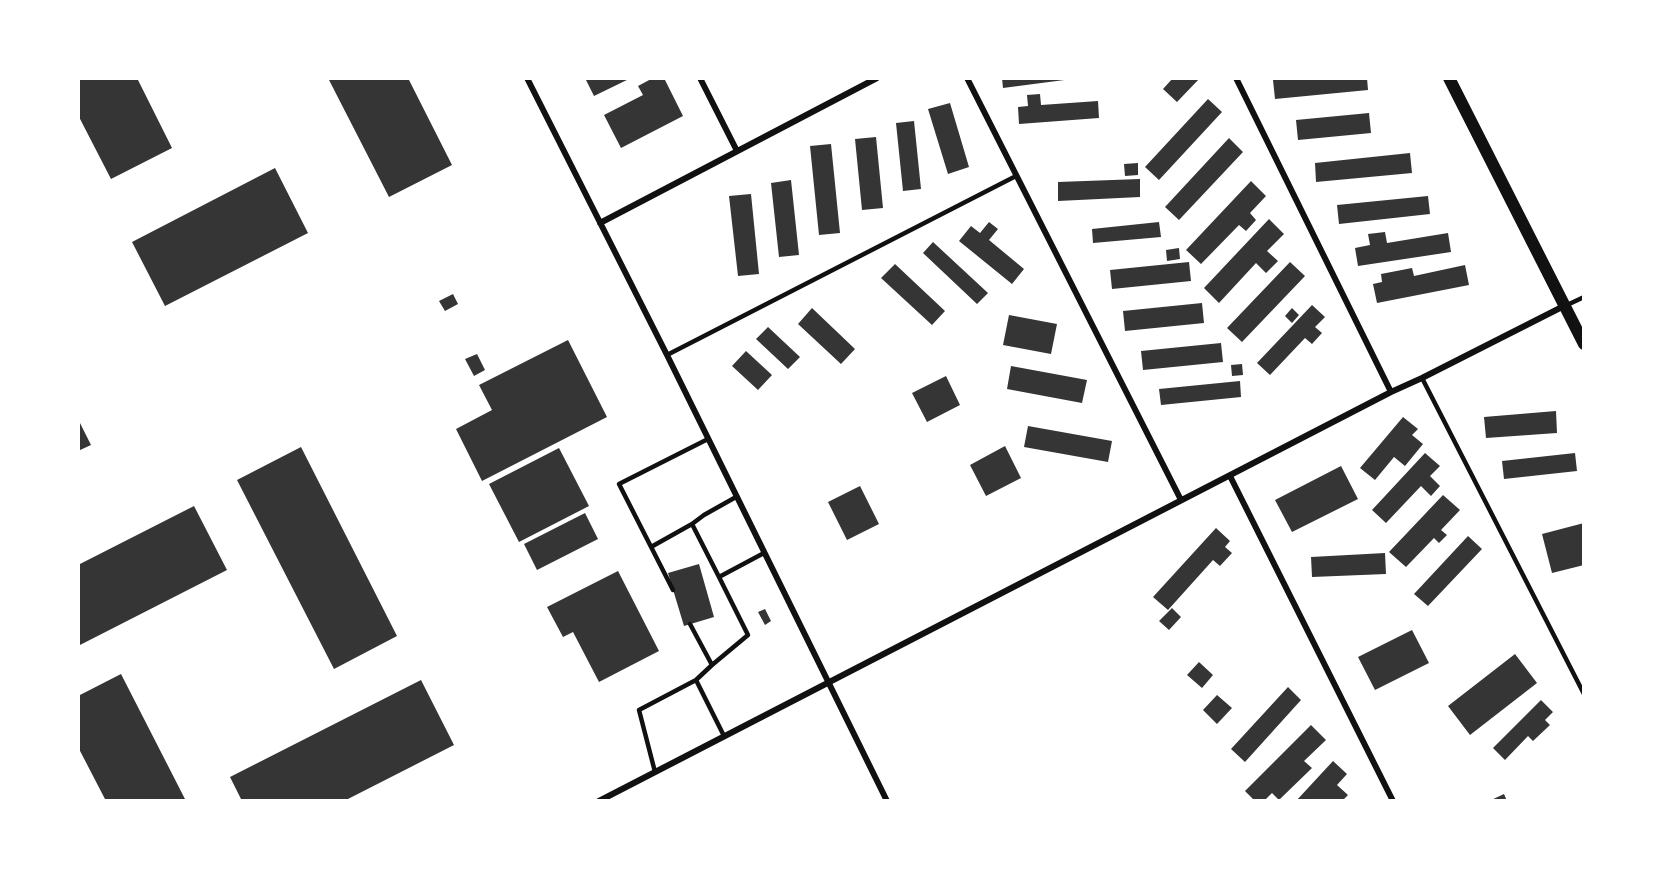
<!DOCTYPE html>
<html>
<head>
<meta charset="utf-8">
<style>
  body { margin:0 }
  #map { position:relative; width:1662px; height:879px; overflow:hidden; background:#fff; font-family:Overpass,sans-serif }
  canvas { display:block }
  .frame { position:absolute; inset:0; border:80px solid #fff; pointer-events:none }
</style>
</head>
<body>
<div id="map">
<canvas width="1662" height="879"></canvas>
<div class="frame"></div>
</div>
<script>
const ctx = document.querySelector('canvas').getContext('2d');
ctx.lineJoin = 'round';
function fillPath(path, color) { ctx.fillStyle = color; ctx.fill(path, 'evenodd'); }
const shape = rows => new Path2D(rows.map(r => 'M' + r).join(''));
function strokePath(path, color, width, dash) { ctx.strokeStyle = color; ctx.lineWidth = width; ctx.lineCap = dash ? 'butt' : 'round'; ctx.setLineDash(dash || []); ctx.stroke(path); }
const building = shape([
  [78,78,137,78,172,148,111,179,78,115],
  [328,78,408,78,452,165,389,197],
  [585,78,631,78,594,96],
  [653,78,664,78,683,116,621,148,604,115,643,95,638,86],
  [1002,78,1072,78,1072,79,1003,88],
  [1173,78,1200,78,1177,102,1163,89],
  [1285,78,1367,78,1368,90,1275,99,1273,80],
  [1040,94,1041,105,1098,101,1099,118,1019,124,1018,107,1028,106,1027,95],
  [1208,99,1222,112,1159,180,1145,167],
  [950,103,969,167,948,174,928,109],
  [1369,113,1371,133,1298,140,1296,120],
  [914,121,921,189,903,191,896,123],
  [876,137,883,208,862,210,855,139],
  [1229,138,1243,152,1179,220,1165,207],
  [831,144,840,233,819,235,810,146],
  [1410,153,1412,173,1316,182,1315,163],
  [1138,163,1138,175,1125,176,1124,164],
  [275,168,308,233,165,306,132,242],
  [1140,179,1140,197,1058,201,1058,182],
  [791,180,799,255,779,257,771,183],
  [1251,181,1266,196,1250,213,1256,220,1246,231,1239,225,1201,264,1186,250],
  [751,194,759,274,738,276,729,196],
  [1428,196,1430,214,1339,224,1337,205],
  [1269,219,1284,234,1267,251,1278,261,1266,273,1256,263,1219,303,1204,288],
  [989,222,998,229,989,240,1024,269,1012,284,959,241,971,226,980,233],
  [1159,222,1161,237,1093,243,1092,229],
  [1385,232,1387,243,1448,233,1451,252,1358,266,1355,248,1370,245,1368,234],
  [933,242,988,293,977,304,923,253],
  [1179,248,1180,259,1167,261,1166,250],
  [1189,262,1191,281,1112,289,1110,270],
  [1290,262,1305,276,1242,342,1227,328],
  [895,264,945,311,932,325,881,278],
  [1465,265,1469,285,1377,303,1373,284,1382,282,1381,274,1412,268,1414,276],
  [453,294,458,304,445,311,439,301],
  [1202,303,1204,323,1125,331,1123,311],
  [1312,305,1325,317,1315,327,1322,333,1312,344,1305,338,1270,375,1257,363],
  [812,308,855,349,841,364,798,324],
  [1292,308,1299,315,1292,323,1285,316],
  [1009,315,1057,324,1051,354,1003,345],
  [768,327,800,357,788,369,756,339],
  [568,340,607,417,482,481,456,429,492,410,479,385],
  [1221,343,1223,362,1143,370,1141,351],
  [746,351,772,375,758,390,732,366],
  [477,354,485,370,474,376,465,359],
  [1242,364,1243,375,1232,376,1231,365],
  [1011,366,1087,380,1082,403,1007,389],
  [946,376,960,405,927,422,912,393],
  [1240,381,1241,397,1161,405,1159,389],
  [1556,411,1557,433,1486,438,1484,417],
  [1403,417,1418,429,1412,435,1423,444,1405,466,1394,457,1375,480,1360,468],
  [78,419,91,445,78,451],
  [1028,426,1112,441,1108,462,1024,447],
  [1005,446,1021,478,986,496,970,465],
  [301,447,397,636,334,669,237,480],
  [559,448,589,506,519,542,489,484],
  [1425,453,1440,466,1430,476,1440,486,1431,496,1421,486,1386,523,1372,510],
  [1575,453,1577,471,1504,479,1502,461],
  [1341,466,1358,499,1292,532,1275,500],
  [860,486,879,524,847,540,828,502],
  [1443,495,1460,510,1441,530,1447,535,1439,543,1434,538,1406,567,1389,552],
  [194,506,227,570,78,646,78,565],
  [585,513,598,539,537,570,524,544],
  [1584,523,1584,565,1552,573,1542,534],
  [1216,528,1230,541,1225,547,1232,553,1220,566,1213,560,1168,610,1153,597],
  [1468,536,1482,549,1428,606,1414,594],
  [1385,553,1386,574,1312,577,1311,557],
  [699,564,714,617,684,626,668,573],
  [618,571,659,651,599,682,573,632,563,637,547,607],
  [1172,608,1181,617,1169,630,1159,621],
  [765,609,771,621,765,625,758,612],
  [1412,630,1429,663,1375,690,1358,657],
  [1515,654,1537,683,1470,735,1448,706],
  [1199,662,1213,675,1202,688,1187,675],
  [121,674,186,801,106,801,78,747,78,696],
  [421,680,454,745,344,801,242,801,230,777],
  [1288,687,1301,700,1245,762,1231,749],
  [1217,695,1232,708,1217,724,1203,710],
  [1541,700,1553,712,1545,720,1550,725,1533,741,1528,736,1505,760,1493,748],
  [1311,725,1326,740,1304,761,1312,768,1279,800,1272,793,1264,801,1255,801,1245,791],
  [1333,761,1347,774,1337,785,1348,795,1342,801,1296,801],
  [1504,794,1507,801,1489,801]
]);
const service = shape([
  [1565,306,1584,297],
  [667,355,1016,176],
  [1422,378,1584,694],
  [692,524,704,515,736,497],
  [651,547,692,524,719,577,748,635,712,665],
  [719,577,764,553],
  [673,590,619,484,708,439],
  [696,680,724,736],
  [655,772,639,710,696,680,712,665,690,624]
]);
const minor = shape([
  [527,78,667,355,887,801],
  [700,78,737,151],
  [967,78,1181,500],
  [1236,78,1391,392],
  [600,223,877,78],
  [1230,476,1393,801],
  [599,801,1391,392,1422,378,1564,306]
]);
const secondary = shape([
  [1449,78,1584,344]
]);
fillPath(building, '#353535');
strokePath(service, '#111', 4.5);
strokePath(minor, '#111', 6);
strokePath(secondary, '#111', 12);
</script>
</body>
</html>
